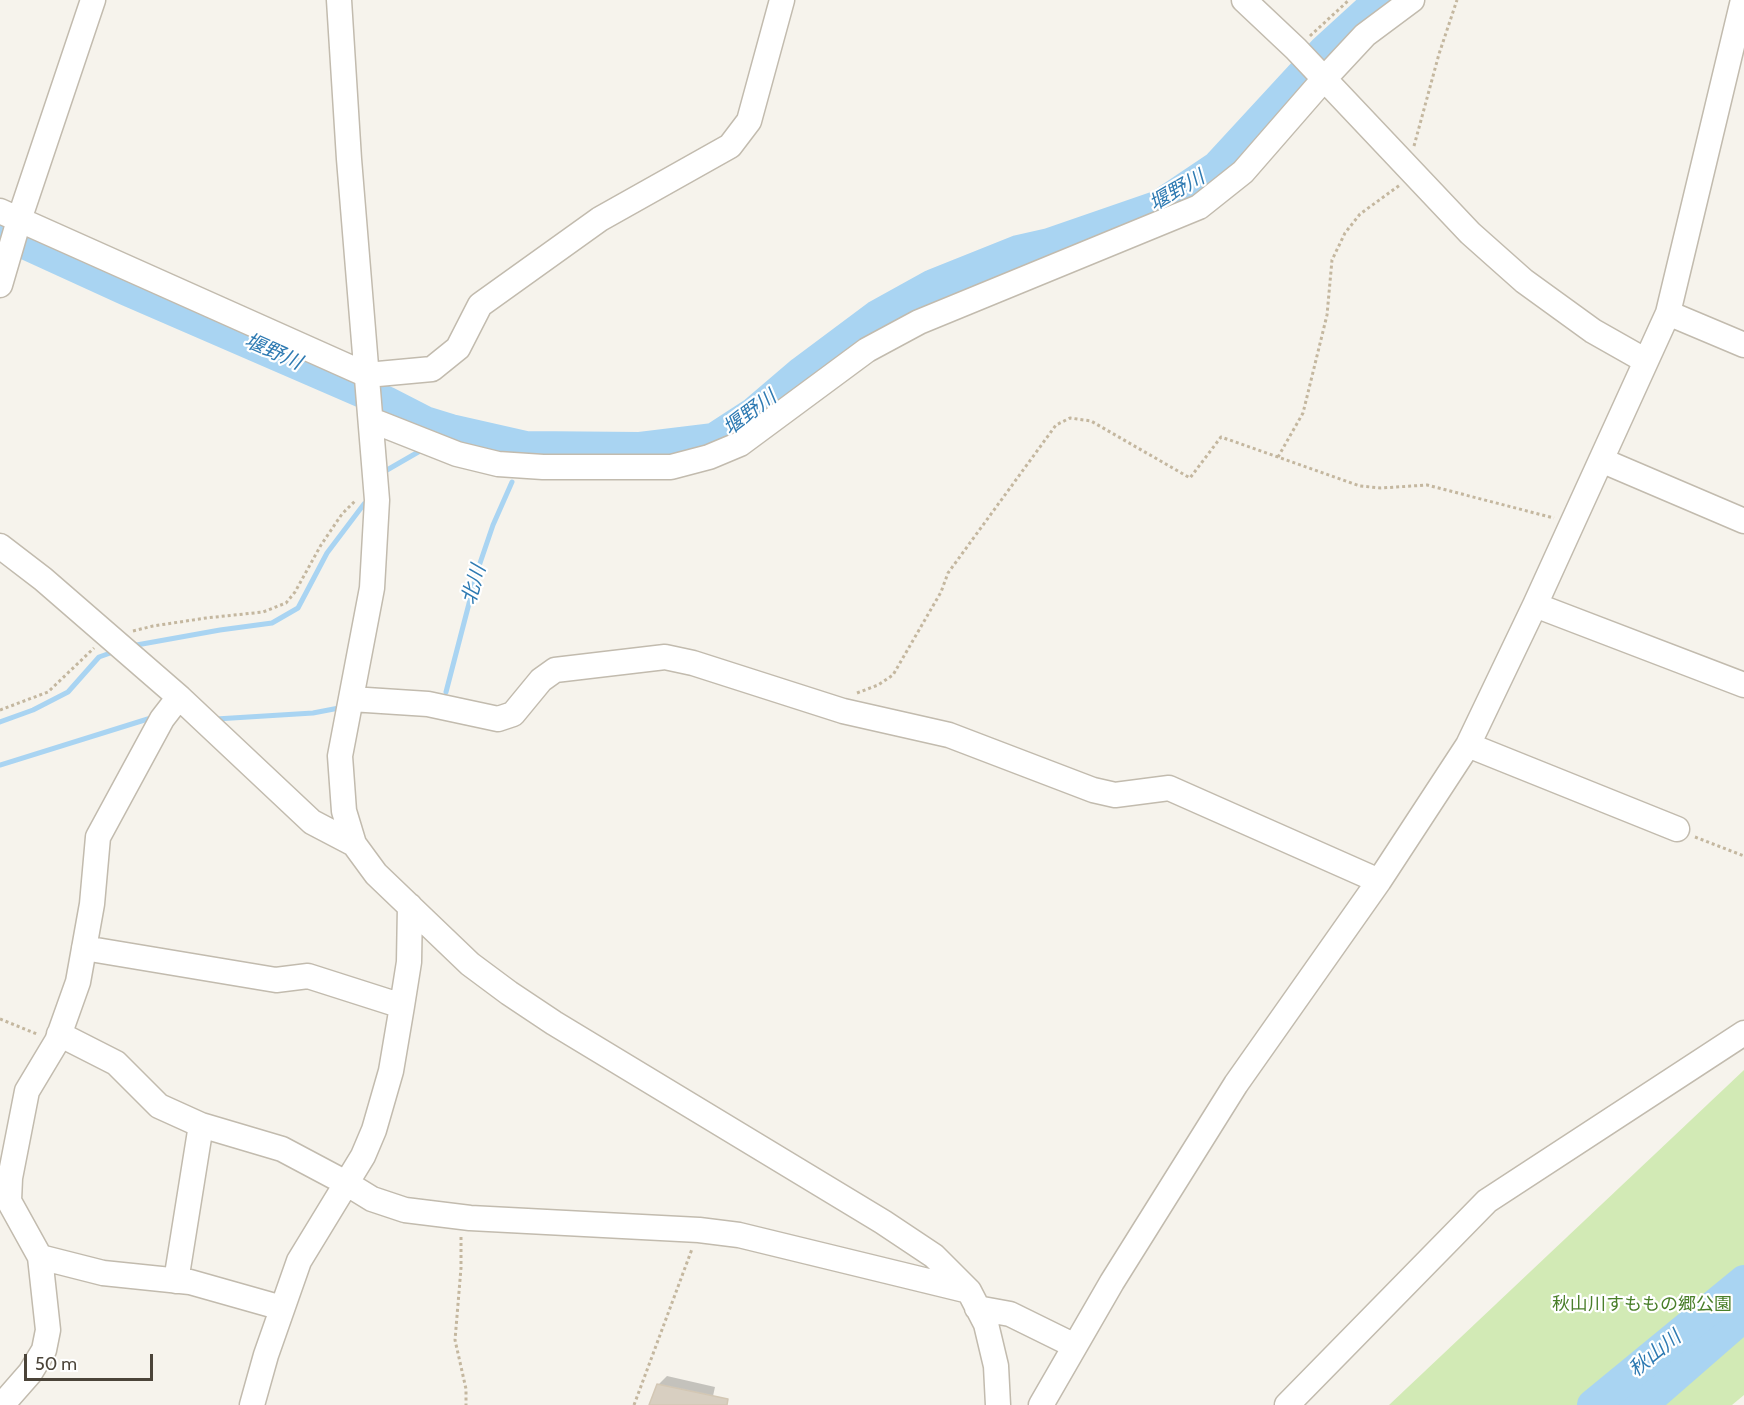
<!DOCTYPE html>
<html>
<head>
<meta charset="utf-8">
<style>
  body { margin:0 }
  #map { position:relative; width:1744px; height:1405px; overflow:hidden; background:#f6f3ec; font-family:Cabin,sans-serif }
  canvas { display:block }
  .scale { position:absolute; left:24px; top:1354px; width:129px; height:27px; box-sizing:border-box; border:3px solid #4b4439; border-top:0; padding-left:8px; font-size:18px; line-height:21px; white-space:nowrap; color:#4b4439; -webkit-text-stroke:4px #fff; paint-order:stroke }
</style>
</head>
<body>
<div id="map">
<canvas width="1744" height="1405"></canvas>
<div class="scale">50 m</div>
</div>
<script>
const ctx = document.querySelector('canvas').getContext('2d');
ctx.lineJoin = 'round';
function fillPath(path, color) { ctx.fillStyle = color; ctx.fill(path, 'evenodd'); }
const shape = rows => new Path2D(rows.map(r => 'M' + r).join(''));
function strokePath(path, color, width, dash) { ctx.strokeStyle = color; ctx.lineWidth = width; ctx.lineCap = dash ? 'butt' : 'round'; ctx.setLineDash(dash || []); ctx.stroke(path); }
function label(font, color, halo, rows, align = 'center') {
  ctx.font = font + ' Cabin,"Noto Sans JP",sans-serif'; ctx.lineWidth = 4.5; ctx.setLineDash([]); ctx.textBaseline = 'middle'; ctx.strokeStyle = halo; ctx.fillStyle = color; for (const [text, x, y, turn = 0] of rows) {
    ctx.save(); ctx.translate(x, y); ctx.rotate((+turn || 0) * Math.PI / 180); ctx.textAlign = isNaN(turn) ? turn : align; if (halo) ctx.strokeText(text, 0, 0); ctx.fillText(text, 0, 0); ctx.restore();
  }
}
const green = shape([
  [1744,1070,1744,1395,1732,1405,1389,1405]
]);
const water = shape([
  [1744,1294,1744,1337,1666,1405,1613,1405]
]);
const shadow = shape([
  [667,1376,715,1387,711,1405,651,1405,659,1384]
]);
const stream = shape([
  [457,440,471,436],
  [387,470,420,451],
  [131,646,220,630,272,623,298,608,327,553,364,504],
  [446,692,478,569,493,525,512,482],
  [216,719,313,713,339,708],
  [0,722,33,710,68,692,99,657,116,651],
  [0,765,151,718]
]);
const river = shape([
  [0,232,127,290,388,403,425,422,451,430,526,447,640,448,714,439,754,413,802,372,877,316,933,285,1018,251,1049,244,1159,206,1217,167,1324,51,1380,0],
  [1593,1405,1744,1281]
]);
const building = shape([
  [657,1384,728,1399,727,1405,649,1405,657,1384]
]);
const path = shape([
  [1310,36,1349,0],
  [1414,146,1439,54,1457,0],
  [1278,457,1303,413,1327,315,1332,260,1345,233,1360,214,1400,185],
  [133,631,153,626,206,618,263,612,286,603,295,592,321,545,342,514,356,500],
  [857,693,878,685,893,675,941,592,948,573,1056,425,1070,418,1091,421,1190,478,1221,437,1360,486,1381,488,1427,485,1554,518],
  [0,710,48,692,94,648],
  [1695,837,1744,856],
  [0,1019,37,1034],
  [461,1237,461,1268,455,1340,466,1389,466,1405],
  [634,1405,692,1249]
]);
const minor = shape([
  [339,0,349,159,377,500,372,588,340,756,344,811,354,844,376,874,470,964,509,993,554,1023,883,1222,934,1256,969,1291,986,1324,996,1366,998,1405],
  [1244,0,1296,49,1470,233,1524,281,1593,331,1646,361],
  [0,211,367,375,432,369,458,348,480,305,600,219,730,146,749,121,782,0],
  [0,285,19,220,93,0],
  [1668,313,1744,345],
  [371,420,457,454,498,464,543,467,671,467,709,457,740,444,867,350,919,322,1199,207,1243,172,1324,79,1365,35,1412,0],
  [1601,460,1744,521],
  [0,546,43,579,179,697,312,822,354,844],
  [1535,605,1744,685],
  [351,699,428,704,498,719,513,714,541,680,555,670,665,657,693,663,843,711,949,735,1093,790,1115,795,1169,788,1379,881],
  [1468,745,1677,829],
  [84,948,276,980,308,976,402,1006],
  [59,1034,116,1063,159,1106,201,1125,282,1149,346,1183,372,1199,405,1210,470,1218,699,1230,739,1235,969,1291],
  [40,1257,103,1273,190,1282,282,1308],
  [176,1281,201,1125],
  [977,1308,1010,1314,1075,1346],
  [2,1405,30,1373,44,1350,48,1330,40,1257,9,1201,10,1178,27,1091,57,1041,78,982,92,904,98,837,162,719,179,697],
  [252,1405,266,1355,299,1261,363,1156,374,1130,391,1071,402,1006,409,962,410,906],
  [1041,1405,1112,1282,1236,1084,1379,881,1468,745,1535,605,1668,313,1743,0],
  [1287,1405,1487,1201,1744,1033]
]);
const parkNames = [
  ["秋山川すももの郷公園",1642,1305]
];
const waterNames = [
  ["堰野川",1177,191,-30],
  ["堰野川",273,352,24],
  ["堰野川",750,413,-37],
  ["北川",474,585,-74],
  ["秋山川",1655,1354,-39]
];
fillPath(green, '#d2eab5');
fillPath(water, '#a9d4f2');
fillPath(shadow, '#0003');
strokePath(stream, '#a9d4f2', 5);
strokePath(river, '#a9d4f2', 32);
fillPath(building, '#d8cfc1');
strokePath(building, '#d3c7b4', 1.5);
strokePath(minor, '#c2bbae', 27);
strokePath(path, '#c4b79f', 3, [3, 3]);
strokePath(minor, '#fff', 24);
label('18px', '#4a7f2a', '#fff', parkNames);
label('italic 20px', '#2e7ab2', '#fff', waterNames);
</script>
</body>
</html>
